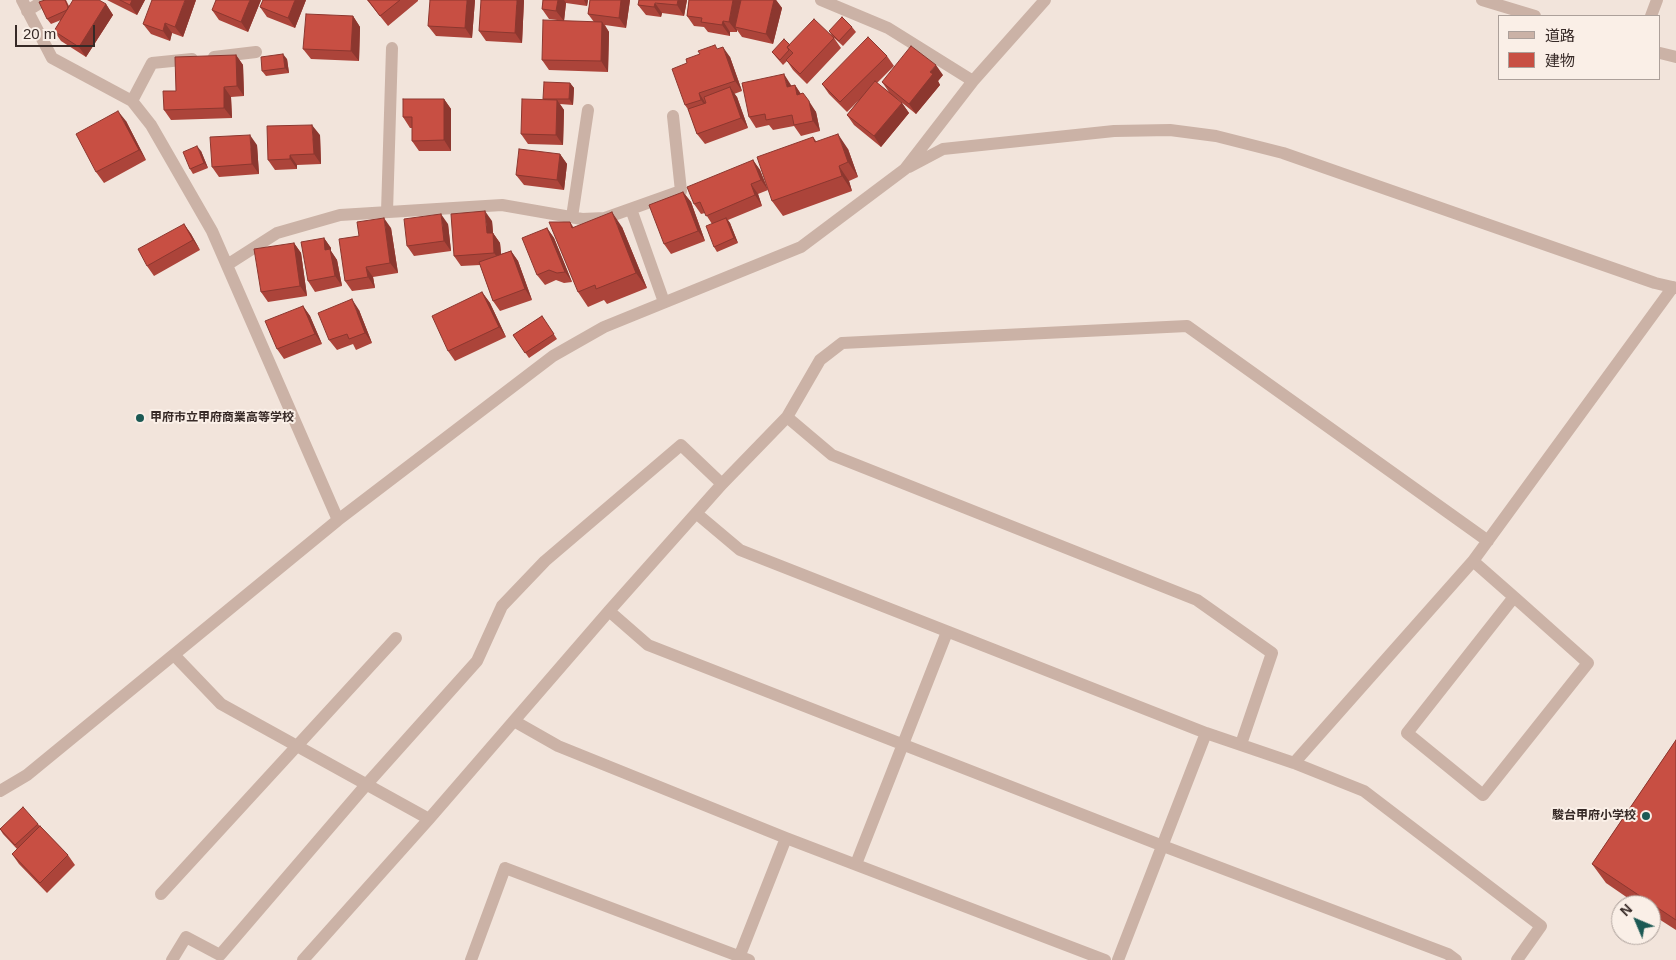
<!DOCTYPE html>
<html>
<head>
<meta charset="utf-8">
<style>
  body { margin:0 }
  #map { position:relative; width:1676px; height:960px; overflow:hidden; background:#f2e4db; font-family:Helvetica,"Noto Sans JP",sans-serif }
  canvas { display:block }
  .legend { position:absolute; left:1498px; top:15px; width:162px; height:65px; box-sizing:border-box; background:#faefe7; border:1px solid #aca09a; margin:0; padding:6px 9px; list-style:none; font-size:15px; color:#372a27 }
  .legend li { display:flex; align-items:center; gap:10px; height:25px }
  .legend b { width:25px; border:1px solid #aca09a }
  .north { position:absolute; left:1611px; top:895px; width:50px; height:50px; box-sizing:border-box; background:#faefe7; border:1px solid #aca09a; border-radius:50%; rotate:315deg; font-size:14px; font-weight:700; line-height:20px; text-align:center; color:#372a27 }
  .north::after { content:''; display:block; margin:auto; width:18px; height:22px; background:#1c5954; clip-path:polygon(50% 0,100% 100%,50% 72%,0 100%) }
  .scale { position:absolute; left:15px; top:25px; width:80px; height:22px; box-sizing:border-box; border:2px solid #372a27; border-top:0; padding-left:6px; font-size:15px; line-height:18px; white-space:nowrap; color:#372a27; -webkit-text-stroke:4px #faefe7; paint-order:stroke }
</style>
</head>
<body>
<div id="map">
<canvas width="1676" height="960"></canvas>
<ul class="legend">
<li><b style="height:6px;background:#cbb2a6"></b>道路</li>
<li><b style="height:14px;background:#c84f43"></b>建物</li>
</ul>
<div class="north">N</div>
<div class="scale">20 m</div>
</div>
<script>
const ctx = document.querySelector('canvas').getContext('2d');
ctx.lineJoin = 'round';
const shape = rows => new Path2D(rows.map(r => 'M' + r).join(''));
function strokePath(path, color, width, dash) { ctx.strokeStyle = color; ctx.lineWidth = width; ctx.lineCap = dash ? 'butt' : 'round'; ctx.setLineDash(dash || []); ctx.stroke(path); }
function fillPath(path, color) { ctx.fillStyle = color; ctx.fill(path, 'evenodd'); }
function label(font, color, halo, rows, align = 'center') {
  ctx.font = font + ' Helvetica,"Noto Sans JP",sans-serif'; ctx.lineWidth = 4; ctx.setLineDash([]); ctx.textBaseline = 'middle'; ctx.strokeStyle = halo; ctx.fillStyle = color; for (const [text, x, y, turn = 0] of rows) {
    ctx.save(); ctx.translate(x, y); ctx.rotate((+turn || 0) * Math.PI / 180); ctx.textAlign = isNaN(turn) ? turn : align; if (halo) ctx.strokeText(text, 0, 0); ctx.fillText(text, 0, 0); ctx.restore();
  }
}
const minor = shape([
  [22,0,52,58,132,101,151,125,212,231,338,520],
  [821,0,888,28,973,81],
  [1482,0,1535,16],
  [27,11,45,0],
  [1651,16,1657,0],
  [1660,53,1676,57],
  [214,57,256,52],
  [132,101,152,63,192,59],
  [909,167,943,149,1114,131,1170,130,1216,136,1283,153,1655,283,1676,288],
  [631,209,664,302],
  [387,212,392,48],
  [572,217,588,110],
  [227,265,277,233,340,215,502,205,582,219,605,218,681,191,673,116],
  [787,417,832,455,1197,600,1272,653,1241,744],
  [696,513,740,550,1206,733,1294,763,1364,791,1541,926,1517,960],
  [1514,597,1407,733,1483,795,1588,663,1514,597,1473,561,1673,287],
  [609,611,648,645,1163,846,1448,954,1456,960],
  [175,656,221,704,429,819],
  [514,721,558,746,786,838,1105,960],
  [1294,763,1473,561],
  [0,791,27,775,338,520,553,356,604,327,801,247,905,169,973,81,1045,0],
  [856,864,947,632],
  [161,894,396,638],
  [172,960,186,937,220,955,366,785,477,661,502,606,545,561,681,445,722,484],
  [303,960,429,819,609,611,722,484,787,417,820,360,842,343,1187,326,1488,541],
  [471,960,505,868,749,960],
  [738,960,786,838],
  [1118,960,1206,733]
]);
const wall = shape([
  [45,0,66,0,69,6,106,4,113,15,86,57,61,41,54,31,61,20,51,24,47,19],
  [107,0,145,0,137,15],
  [196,0,183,37,172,33,170,41,151,34,143,24],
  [261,0,248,32,219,20,212,10],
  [306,0,295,28,267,17,260,7],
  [367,0,418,0,418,1,388,26],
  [475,0,472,38,436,36,428,26],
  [524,0,522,43,486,41,479,31],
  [543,0,588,0,587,6,566,3,564,21,594,22,588,14,590,0,630,0,626,28,605,25,609,32,608,72,549,70,542,60,557,20,549,19,542,9],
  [687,0,684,16,662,13,661,17,646,15,638,5],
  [689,0,776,0,782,8,773,44,742,37,737,30,737,32,730,32,730,36,708,32,704,27,694,26,687,16],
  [353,16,360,27,359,61,311,59,303,49],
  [852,27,856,32,843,46,832,36,829,31],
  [834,38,841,48,807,84,793,70,787,61,783,65,776,57,772,52,790,45],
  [718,49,730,57,742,91,734,94,737,97,748,128,705,144,697,134,689,111,685,105,687,63],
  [236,55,243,65,244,96,231,97,232,118,171,120,164,110,176,91],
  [887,56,894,66,877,83,889,92,882,82,943,75,938,81,940,85,916,114,895,97,902,103,909,113,881,147,854,125,847,115,859,100,847,112,829,94,822,84],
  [287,59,289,73,266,76,262,71],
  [570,83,574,88,573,105,560,104,564,110,563,145,528,144,521,134,544,100,543,99],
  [791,85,792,86,795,85,801,94,816,112,820,131,801,136,794,126,773,130,769,125,756,128,749,117],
  [444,99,451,109,451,151,419,151,412,141,412,128,410,128,403,117],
  [126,121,146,160,104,183,96,172],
  [320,135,321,164,297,165,297,169,275,170,268,160],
  [813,137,816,141,848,149,858,177,849,181,852,191,783,216,772,201],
  [257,145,259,174,219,177,212,167],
  [201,151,208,168,193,174,190,169],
  [560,154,567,164,564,190,524,185,516,175],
  [753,160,760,170,768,190,758,194,762,206,728,220,730,223,738,243,717,252,714,247,712,224,705,213,701,214,694,204],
  [683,192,691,202,705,241,671,254,664,244],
  [492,221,493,233,500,243,501,254,511,251,518,261,532,300,500,311,493,301,480,265,461,266,454,256],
  [570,222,574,228,622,227,647,288,607,304,604,300,588,307,578,292],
  [184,224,191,234,200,250,154,276,147,266],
  [448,224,451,251,414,256,407,246],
  [391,228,398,273,373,277,375,288,352,291,345,281,359,236],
  [547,228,554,238,572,282,564,283,556,280,545,285,537,275],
  [324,238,331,248,331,251,337,260,342,286,315,292,308,281],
  [294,243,301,253,307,296,268,302,261,292],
  [482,292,490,303,506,337,455,361,448,351],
  [303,306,310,316,322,344,284,359,277,349],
  [359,310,372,343,356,350,353,344,337,350,329,340],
  [542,316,557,339,529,358,513,335],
  [1676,740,1676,930,1651,914,1651,905,1638,905,1606,883,1592,864],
  [38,824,41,827,68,855,75,865,47,893,19,864,12,854,17,849,3,834,0,829]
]);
const shadedWall = shape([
  [132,0,145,0,137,15,130,5],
  [185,0,196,0,183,37,175,27],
  [250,0,261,0,248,32,241,22],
  [295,0,306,0,295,28,288,18],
  [467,0,475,0,472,38,465,28],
  [517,0,524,0,522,43,515,33],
  [558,0,564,0,566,3,564,21,556,11],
  [584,0,588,0,587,6],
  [621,0,630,0,626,28,619,18],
  [678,0,687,0,684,16,677,5],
  [733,0,741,0,735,27,737,30,737,32,729,22],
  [774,0,776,0,782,8,773,44,766,34],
  [655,3,662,13,661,17,654,7],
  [106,4,113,15,86,57,79,47],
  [353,16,360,27,359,61,351,51],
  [723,21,730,32,730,36,722,25],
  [602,22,609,32,608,72,601,61],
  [165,23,172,33,170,41,163,31],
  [723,47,730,57,742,91,735,81],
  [283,54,287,59,289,73,285,68],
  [236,55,243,65,244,96,237,86],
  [936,65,943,75,938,81,940,85,916,114,909,104,930,72],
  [784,74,791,85,794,97,787,87],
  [570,83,574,88,573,105,569,99],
  [795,85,802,96,797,95],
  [224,87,231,97,232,118,224,108],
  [730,87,737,97,748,128,741,118],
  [699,93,706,104,708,110,701,100],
  [444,99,451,109,451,151,444,140],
  [557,100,564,110,563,145,556,135],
  [809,101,816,112,820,131,813,121],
  [902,103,909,113,881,147,874,136],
  [118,111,126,121,146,160,139,150],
  [312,125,320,135,321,164,314,154],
  [838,134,848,149,858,177,848,162],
  [250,135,257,145,259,174,252,164],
  [197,146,201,151,208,168,204,163],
  [560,154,567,164,564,190,557,180],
  [290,155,297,165,297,169,290,159],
  [753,160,760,170,768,190,761,180],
  [839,166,849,181,852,191,842,176],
  [751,184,758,194,762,206,755,195],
  [683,192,691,202,705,241,698,231],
  [485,211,492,221,494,244,487,233],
  [612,212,622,227,647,288,636,273],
  [441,214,448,224,451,251,444,241],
  [384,218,391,228,398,273,390,263],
  [726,218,730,223,738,243,734,238],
  [184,224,191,234,200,250,193,240],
  [547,228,554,238,572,282,565,272],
  [493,233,500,243,502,263,494,253],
  [324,238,331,248,331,251,337,260,342,286,335,276,325,250],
  [294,243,301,253,307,296,300,286],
  [511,251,518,261,532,300,525,289],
  [366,267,373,277,375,288,368,277],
  [482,292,490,303,506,337,499,327],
  [352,299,359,310,372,343,365,333],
  [303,306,310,316,322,344,315,334]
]);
const building = shape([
  [45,0,65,0,68,7,67,10,47,19,39,2,45,0],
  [73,0,99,0,106,4,79,47,54,31,73,0],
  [120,0,132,0,130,5,120,0],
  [152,0,185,0,175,27,165,23,163,31,143,24,152,0],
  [216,0,250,0,241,22,212,10,216,0],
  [263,0,295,0,288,18,260,7,263,0],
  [368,0,400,0,380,16,368,0],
  [430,0,467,0,465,28,428,26,430,0],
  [481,0,517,0,515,33,479,31,481,0],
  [543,0,558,0,556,11,542,9,543,0],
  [590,0,621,0,619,18,588,14,590,0],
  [639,0,678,0,677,5,655,3,654,7,638,5,639,0],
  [689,0,733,0,729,22,723,21,722,25,701,22,702,18,687,16,689,0],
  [741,0,774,0,766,34,735,27,741,0],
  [306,14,353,16,351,51,303,49,306,14],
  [842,17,852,27,839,41,829,31,842,17],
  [814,19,834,38,800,74,786,60,793,53,787,47,814,19],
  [543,20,602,22,601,61,542,60,543,20],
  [868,37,887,56,840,102,822,84,868,37],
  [784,39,790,45,787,47,789,50,780,60,772,52,784,39],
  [715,45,717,49,723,47,735,81,699,93,701,100,685,105,672,69,687,63,686,59,700,54,698,51,715,45],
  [911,46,936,65,930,72,933,74,909,104,882,82,911,46],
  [283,54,285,68,262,71,261,57,283,54],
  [236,55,237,86,224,87,224,108,164,110,163,91,176,91,175,57,236,55],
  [784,74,787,87,795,85,797,95,803,93,809,101,813,121,794,125,792,115,766,120,765,114,749,117,742,83,784,74],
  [875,81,902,103,874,136,847,115,875,81],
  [544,82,570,83,569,99,543,99,544,82],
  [730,87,741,118,697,134,688,109,706,103,704,97,730,87],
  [403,99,444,99,444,140,412,141,412,117,403,117,403,99],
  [522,99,557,100,556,135,521,134,522,99],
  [118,111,139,150,96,172,76,134,118,111],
  [312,125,314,154,290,155,290,159,268,160,267,126,312,125],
  [838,134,848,162,839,166,842,176,772,201,757,157,813,137,815,142,838,134],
  [250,135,252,164,212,167,210,137,250,135],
  [197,146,204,163,190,169,183,152,197,146],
  [519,149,560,154,557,180,516,175,519,149],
  [753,160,761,180,751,184,755,195,706,216,700,202,694,204,687,187,753,160],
  [683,192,698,231,664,244,649,205,683,192],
  [485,211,487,233,493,233,494,253,454,256,451,214,485,211],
  [612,212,636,273,596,289,595,285,578,292,549,222,570,222,572,228,612,212],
  [441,214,444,241,407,246,404,219,441,214],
  [384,218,390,263,366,267,368,277,345,281,339,239,359,236,357,222,384,218],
  [726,218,734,238,714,247,706,226,726,218],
  [184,224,193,240,147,266,138,249,184,224],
  [547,228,565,272,557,273,549,270,537,275,522,238,547,228],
  [324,238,325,250,330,249,335,276,308,281,301,242,324,238],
  [294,243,300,286,261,292,254,249,294,243],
  [511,251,525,289,493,301,479,262,511,251],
  [482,292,499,327,448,351,432,316,482,292],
  [352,299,365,333,349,339,347,334,329,340,318,313,352,299],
  [303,306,315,334,277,349,265,321,303,306],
  [542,316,554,334,525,353,513,335,542,316],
  [1676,740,1676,920,1592,864,1676,740],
  [23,807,38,824,15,845,0,829,23,807],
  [40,826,68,855,40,883,12,854,40,826]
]);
const markers = [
  [140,418,5,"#1c5954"],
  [1646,816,5,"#1c5954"]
];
const poiNames = [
  ["甲府市立甲府商業高等学校",150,418],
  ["駿台甲府小学校",1636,816,"right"]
];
strokePath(minor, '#cbb2a6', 12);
fillPath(wall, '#ac443a');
fillPath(shadedWall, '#8c372f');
fillPath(building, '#c84f43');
strokePath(building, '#8c372f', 1);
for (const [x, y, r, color] of markers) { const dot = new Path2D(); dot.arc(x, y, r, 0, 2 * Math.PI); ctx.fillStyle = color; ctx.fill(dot); strokePath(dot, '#faefe7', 2); }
label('bold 12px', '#372a27', '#faefe7', poiNames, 'left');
</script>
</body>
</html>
